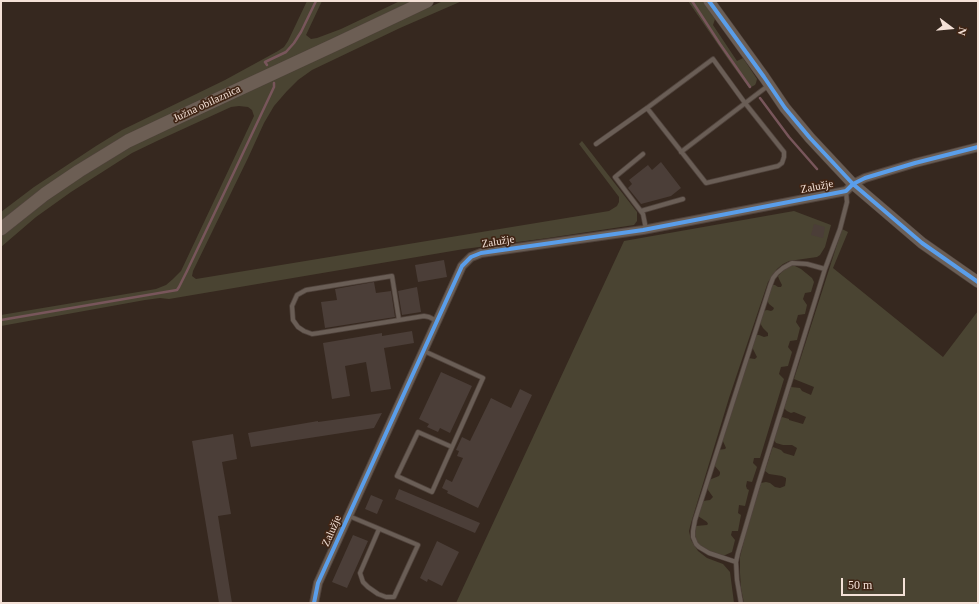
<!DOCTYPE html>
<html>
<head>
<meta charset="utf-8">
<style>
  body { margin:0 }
  #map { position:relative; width:979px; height:604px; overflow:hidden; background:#36281f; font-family:"Times New Roman",serif }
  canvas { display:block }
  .frame { position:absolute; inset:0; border:2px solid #f4e1d7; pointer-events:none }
  .north { position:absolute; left:931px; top:8px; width:40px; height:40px; -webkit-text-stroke:3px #402515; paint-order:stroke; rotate:106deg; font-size:11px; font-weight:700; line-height:16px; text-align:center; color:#f4e1d7 }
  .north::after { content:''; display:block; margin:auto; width:14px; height:18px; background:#f4e1d7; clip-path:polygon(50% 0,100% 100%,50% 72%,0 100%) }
  .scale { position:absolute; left:841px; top:578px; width:64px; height:18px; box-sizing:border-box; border:2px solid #f4e1d7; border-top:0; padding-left:5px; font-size:12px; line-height:14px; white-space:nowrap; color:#f4e1d7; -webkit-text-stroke:3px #402515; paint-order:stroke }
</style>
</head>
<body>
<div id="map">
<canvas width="979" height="604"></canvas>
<div class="frame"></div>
<div class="north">N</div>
<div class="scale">50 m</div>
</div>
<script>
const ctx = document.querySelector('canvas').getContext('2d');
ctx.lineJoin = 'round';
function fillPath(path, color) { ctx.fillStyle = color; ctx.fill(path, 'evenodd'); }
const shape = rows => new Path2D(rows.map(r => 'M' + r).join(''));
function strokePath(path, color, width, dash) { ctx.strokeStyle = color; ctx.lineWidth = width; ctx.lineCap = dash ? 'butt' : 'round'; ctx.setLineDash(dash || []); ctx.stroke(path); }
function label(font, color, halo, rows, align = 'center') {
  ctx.font = font + ' "Times New Roman",serif'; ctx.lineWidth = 3.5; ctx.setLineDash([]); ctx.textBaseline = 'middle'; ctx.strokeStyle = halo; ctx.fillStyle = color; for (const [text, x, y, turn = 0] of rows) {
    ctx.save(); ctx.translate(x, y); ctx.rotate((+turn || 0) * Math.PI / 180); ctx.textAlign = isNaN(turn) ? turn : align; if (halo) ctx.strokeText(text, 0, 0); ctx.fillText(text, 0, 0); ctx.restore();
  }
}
const green = shape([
  [307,1,322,1,306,35,311,39,317,38,341,29,400,1,419,1,232,86,1,224,1,212,34,187,96,146,122,130,225,80,278,51,284,47,288,41],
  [443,1,462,1,400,28,312,70,298,80,287,91,274,106,264,123,248,158,193,271,192,276,196,279,609,211,617,206,619,202,619,197,579,144,582,141,637,212,637,221,634,225,548,238,464,249,169,299,160,298,145,300,1,326,1,315,156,289,166,285,173,279,181,271,254,116,252,110,248,107,239,106,231,107,159,140,132,153,71,192,36,217,1,247,1,236,30,213,67,186,92,169,136,144,250,88],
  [688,1,703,1,715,19,713,25,737,61,743,58,757,79,756,83,755,85,749,88,730,62],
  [794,211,831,225,825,247,820,255,817,257,789,261,783,264,777,269,768,282,729,398,691,523,689,531,691,540,698,551,707,558,723,564,730,572,734,603,456,603,624,241],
  [842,229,848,232,833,268,943,357,978,311,978,603,744,603,741,588,740,573,740,557,748,524,761,483,766,482,770,483,775,487,780,488,785,486,786,480,786,478,782,476,769,474,765,471,772,449,773,447,781,450,784,453,794,456,797,448,792,445,783,445,776,443,774,440,781,418,782,417,789,419,789,420,803,424,806,417,794,412,791,413,787,411,784,408,791,387,800,388,802,391,811,395,814,387,794,379],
  [791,266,795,266,801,269,812,278,814,282,811,292,805,293,803,299,807,305,805,314,798,315,796,322,800,328,797,340,790,341,788,347,792,352,788,366,781,367,779,374,784,379,760,458,754,458,753,463,757,467,752,482,747,481,746,486,747,489,749,490,745,506,739,505,738,513,741,515,738,531,732,531,731,535,735,540,732,552,723,556,706,551,699,545,695,539,694,534,696,526,707,525,708,524,707,522,698,516,703,501,710,500,713,497,708,490,708,485,709,480,719,476,720,474,720,472,714,465,718,450,725,449,726,448,722,439,748,358,755,359,757,357,752,347,755,335,759,335,764,337,768,336,768,333,763,328,760,323,763,311,767,310,771,311,773,310,774,308,769,304,767,300,772,285,775,285,778,287,781,287,782,285,779,279,778,276,787,267]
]);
const stream = shape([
  [692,1,720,44,750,87],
  [267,65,265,62,286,52,294,43,301,32,316,1],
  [760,98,789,137,817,169],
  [1,320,177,290,179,287,187,271,235,170,274,87,274,83]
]);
const building = shape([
  [661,162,681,188,671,196,641,204,628,188,632,184,629,180,648,165,652,170],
  [814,224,825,227,823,238,811,235],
  [444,260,447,277,418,282,415,265],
  [374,282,376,293,391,291,395,317,325,328,321,302,337,300,335,289],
  [417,287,421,312,402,315,398,291],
  [412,331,414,343,384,348,391,389,371,392,366,362,345,366,350,396,332,399,323,343,382,333,382,336],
  [441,372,472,386,450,433,440,428,438,432,427,427,429,424,419,419],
  [520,389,532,395,478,508,447,493,448,491,442,488,446,479,452,482,463,458,457,456,459,451,456,450,462,437,470,441,491,398,511,408],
  [382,413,374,428,251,447,248,433,318,421,318,422],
  [233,434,237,459,222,462,231,514,218,516,232,603,219,603,192,441],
  [399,489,480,523,475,533,395,499],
  [371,495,383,500,377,514,365,509],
  [353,535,368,541,347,588,332,582],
  [437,541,459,552,442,586,428,579,427,582,420,578]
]);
const lane = shape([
  [596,144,647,108,713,59,745,103,784,152,784,157,782,163,778,166,706,183,647,108],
  [681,152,769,85],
  [643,154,615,177,640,210,643,214,646,229],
  [641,211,683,199],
  [399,320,392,276,306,290,297,295,292,306,293,320,298,327,304,331,312,334,319,333,424,316,429,317,437,321],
  [424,351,483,378,432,492,397,476,418,432,452,447],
  [349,516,418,545,394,597,386,597,378,594,368,587,363,582,360,573,379,529],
  [736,562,709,553,699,547,696,544,693,537,693,531,695,520,770,286,773,278,777,273,783,268,792,263,807,264,825,269],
  [741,603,737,580,736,562,738,553,758,485,825,269,840,229,847,202,846,191]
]);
const street = shape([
  [314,603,318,583,462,266,471,257,481,253,643,230,846,191,853,184,865,178,915,163,978,147]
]);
const secondary = shape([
  [709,1,764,77,785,108,810,138,853,184,922,243,978,282]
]);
const primary = shape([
  [1,229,45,194,79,171,128,141,164,124,334,45,427,1]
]);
const cycleway = shape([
  [709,1,764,77,785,108,810,138,853,184,922,243,978,282],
  [314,603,318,583,462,266,471,257,481,253,643,230,846,191,853,184,865,178,915,163,978,147]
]);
const streetNames = [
  ["Južna obilaznica",207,104,-25],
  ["Zalužje",817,187,-11],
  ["Zalužje",498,242,-9],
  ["Zalužje",332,531,-66]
];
fillPath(green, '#4a4432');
strokePath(stream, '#78565b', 2.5);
fillPath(building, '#4b3e38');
strokePath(lane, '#50433c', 5.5);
strokePath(street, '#50433c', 10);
strokePath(secondary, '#50433c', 12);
strokePath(primary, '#50433c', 14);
strokePath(lane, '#6a5e56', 4);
strokePath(street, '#6a5e56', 8);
strokePath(secondary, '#6a5e56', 11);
strokePath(primary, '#6c5e54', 13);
strokePath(cycleway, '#5a9eea', 4);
label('11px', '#f4e1d7', '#402515', streetNames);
</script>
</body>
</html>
